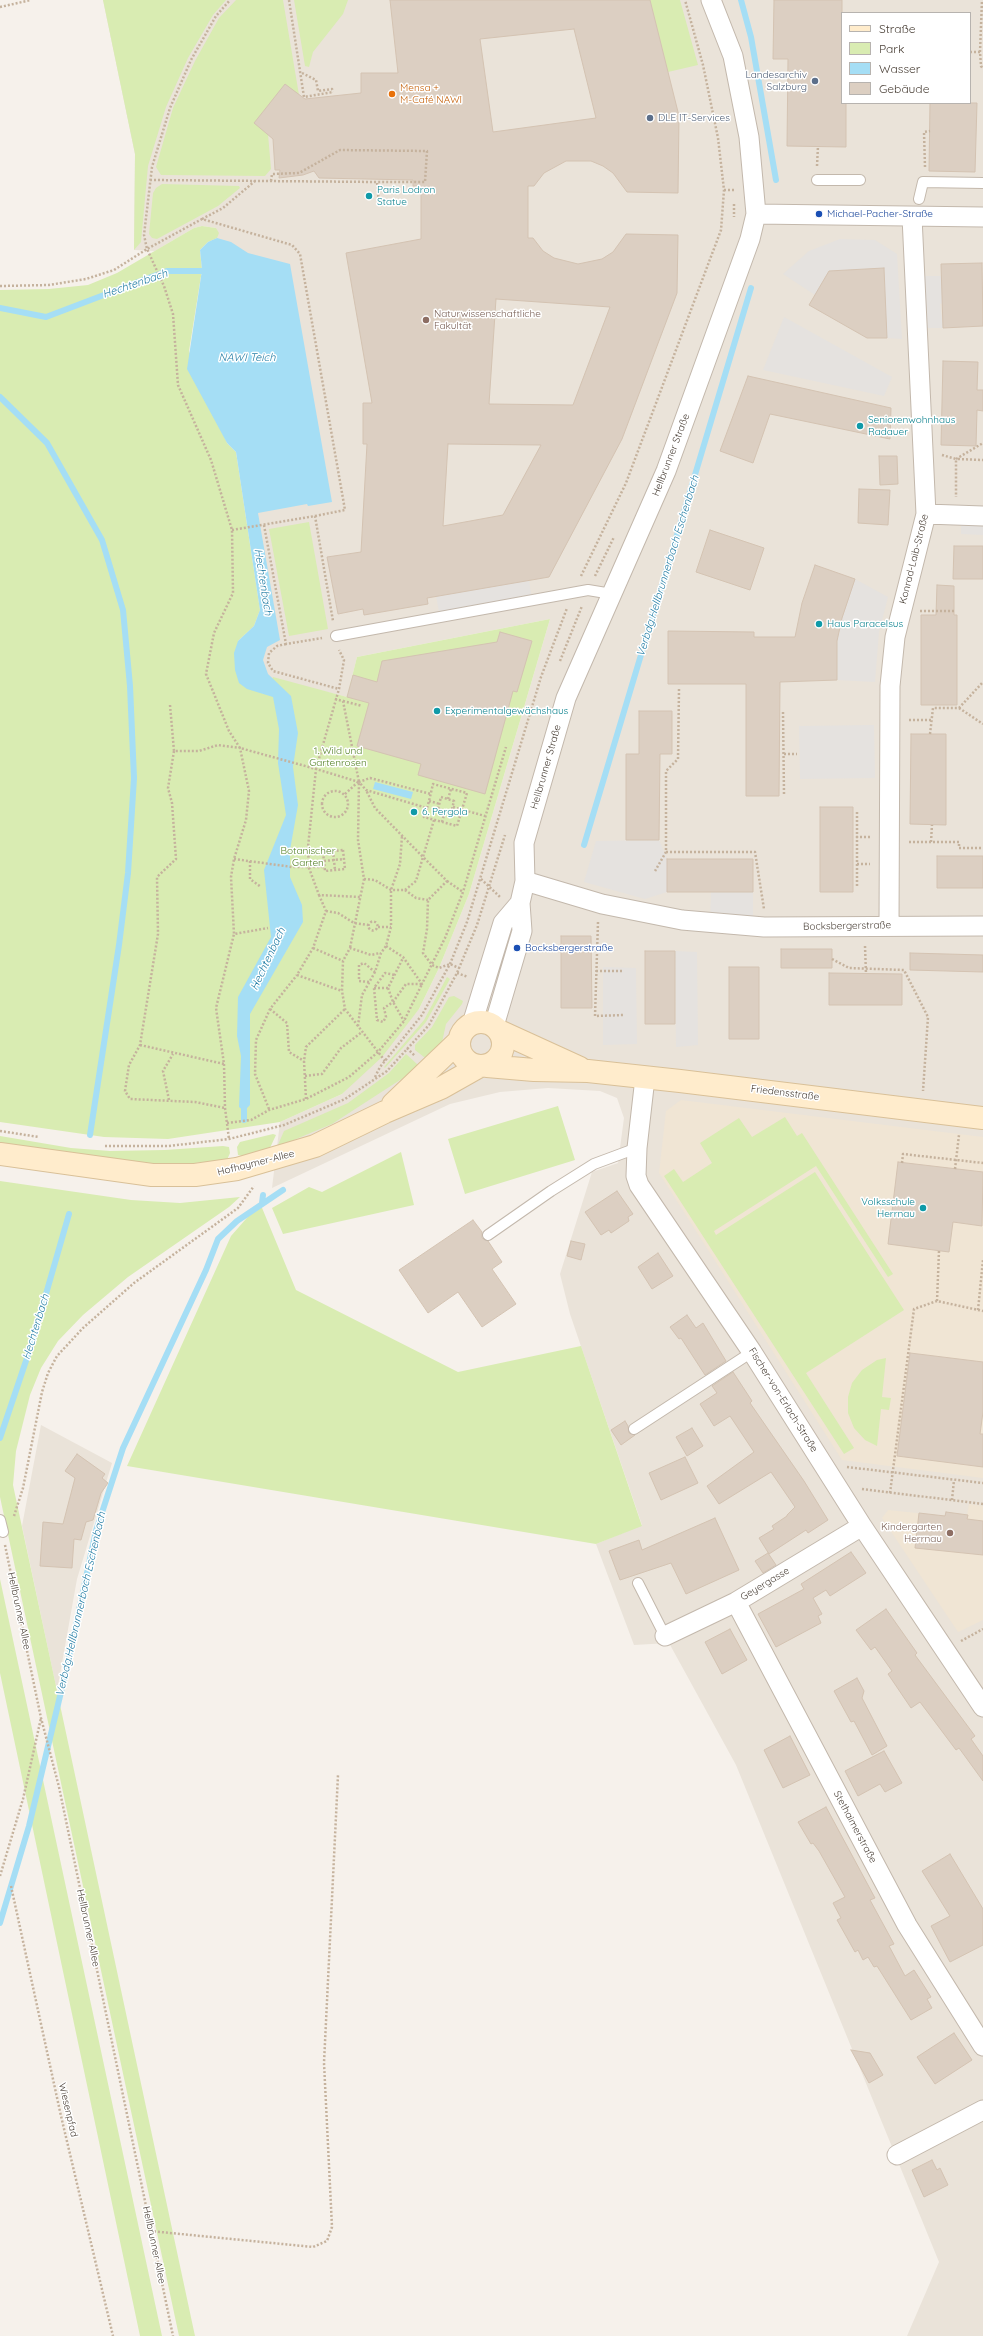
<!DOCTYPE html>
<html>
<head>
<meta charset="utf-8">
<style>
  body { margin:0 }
  #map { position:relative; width:983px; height:2336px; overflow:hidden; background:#f6f1eb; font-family:Quicksand,sans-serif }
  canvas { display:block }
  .legend { position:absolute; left:841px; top:12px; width:130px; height:92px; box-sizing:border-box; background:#fff; border:1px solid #b7b3af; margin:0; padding:5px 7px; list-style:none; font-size:12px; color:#4b4138 }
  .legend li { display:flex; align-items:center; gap:8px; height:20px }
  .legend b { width:20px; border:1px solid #b7b3af }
</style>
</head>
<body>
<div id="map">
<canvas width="983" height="2336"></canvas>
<ul class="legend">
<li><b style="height:5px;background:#ffeccc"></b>Straße</li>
<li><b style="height:11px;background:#d9ecb2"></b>Park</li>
<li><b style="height:11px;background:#a5def5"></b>Wasser</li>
<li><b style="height:11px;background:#dccfc2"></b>Gebäude</li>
</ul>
</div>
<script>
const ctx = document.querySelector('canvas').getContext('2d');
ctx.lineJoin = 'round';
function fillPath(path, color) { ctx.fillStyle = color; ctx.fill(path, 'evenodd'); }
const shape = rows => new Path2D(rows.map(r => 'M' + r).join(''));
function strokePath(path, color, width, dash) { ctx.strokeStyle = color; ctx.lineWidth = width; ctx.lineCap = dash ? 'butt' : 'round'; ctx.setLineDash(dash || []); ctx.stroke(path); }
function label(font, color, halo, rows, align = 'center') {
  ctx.font = font + ' Quicksand,sans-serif'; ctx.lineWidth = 3; ctx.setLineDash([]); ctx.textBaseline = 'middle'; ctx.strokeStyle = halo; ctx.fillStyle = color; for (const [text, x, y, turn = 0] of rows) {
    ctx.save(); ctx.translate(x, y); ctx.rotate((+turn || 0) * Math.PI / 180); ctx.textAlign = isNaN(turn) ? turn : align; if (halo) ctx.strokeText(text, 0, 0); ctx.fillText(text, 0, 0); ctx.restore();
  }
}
const residential = shape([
  [103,0,983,0,983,2336,907,2336,939,2262,736,1765,669,1643,634,1645,596,1544,642,1525,570,1314,560,1274,592,1172,618,1163,624,1118,617,1098,600,1091,548,1088,500,1092,450,1104,272,1188,280,1122,342,1094,419,1009,439,968,469,894,550,619,357,657,347,697,235,670,234,653,238,641,254,626,260,610,208,242,217,238,216,228,202,226,194,228,155,251,134,250,135,154],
  [842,13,970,13,970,103,842,103],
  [41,1425,112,1463,77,1579,57,1691,22,1526]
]);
const education = shape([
  [681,1100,983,1137,983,1478,842,1460,659,1173,666,1111],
  [969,1504,983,1506,983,1620,958,1632,882,1518,888,1510,945,1516,946,1512,967,1515]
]);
const green = shape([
  [103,0,226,0,213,15,188,58,166,107,148,166,141,242,134,250,135,154],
  [236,0,283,0,299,95,268,134,271,169,265,176,161,175,156,167,173,108,195,61,219,18],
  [294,0,348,0,343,14,313,52,309,67,305,66],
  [650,0,680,0,698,65,668,72],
  [162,184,239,186,240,188,218,206,157,239,152,238,149,234,153,193,156,188],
  [202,226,216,228,219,233,217,238,208,242,200,250,202,270,189,351,227,443,236,452,260,610,254,626,238,641,263,694,273,677,347,697,357,657,550,619,469,894,439,968,419,1009,382,1057,342,1094,280,1122,168,1139,104,1137,0,1122,0,290,49,289,88,285,117,273,194,228],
  [309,522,328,629,289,636,269,529],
  [517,922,499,978,493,976,511,923],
  [447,977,450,979,426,1022,385,1068,384,1067,424,1020],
  [454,996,463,1001,462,1004,446,1024,441,1047,428,1059,424,1057,415,1050,415,1045,432,1027,449,997],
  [406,1054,417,1064,417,1069,332,1124,277,1147,284,1131,348,1103,389,1073],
  [558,1106,575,1160,465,1194,448,1139],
  [785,1117,797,1136,802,1133,893,1274,888,1277,816,1166,714,1231,716,1235,815,1172,904,1310,806,1373,854,1448,844,1454,664,1176,674,1169,683,1182,712,1163,700,1143,739,1118,752,1137],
  [273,1134,276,1135,269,1150,242,1156,238,1155,237,1147,240,1142],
  [0,1136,71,1148,110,1151,165,1150,223,1146,229,1147,230,1153,227,1160,218,1161,173,1165,140,1164,0,1144],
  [401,1152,414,1205,283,1234,272,1208,309,1187,322,1192],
  [0,1181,131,1200,180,1203,240,1197,229,1207,128,1277,83,1315,58,1341,41,1368,30,1395,16,1451,13,1485,195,2336,179,2336,0,1497],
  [260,1203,296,1290,458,1372,581,1346,642,1526,596,1544,127,1466,231,1236],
  [886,1358,882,1397,891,1398,889,1410,881,1409,877,1446,865,1440,854,1428,848,1413,848,1397,852,1383,862,1370,877,1360],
  [0,1579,162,2336,140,2336,0,1673]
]);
const parking = shape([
  [840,239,875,240,897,254,902,339,887,338,884,268,829,271,815,295,783,274,809,251],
  [915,276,942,276,943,303,940,304,943,328,917,328],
  [784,317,892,377,884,396,763,370],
  [961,515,983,516,983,535,961,534],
  [855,579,888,597,879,632,875,682,837,680,837,641,842,618],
  [529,580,532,600,440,617,436,596],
  [874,725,875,778,800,779,799,726],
  [659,840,667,859,667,892,645,899,584,882,596,841],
  [711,892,753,892,753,926,710,922],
  [675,951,697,952,698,1045,676,1047],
  [603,967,636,968,637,1044,603,1045]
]);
const water = shape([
  [217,238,231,242,248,253,290,264,332,502,308,506,307,504,258,513,280,640,267,647,263,660,268,674,291,696,298,733,293,767,298,805,290,850,290,877,302,905,303,922,250,1014,250,1105,244,1111,239,1107,241,1056,237,1036,238,997,271,937,264,870,286,815,278,763,279,729,273,697,247,689,239,683,235,670,234,653,238,641,254,626,260,610,236,452,227,443,187,369,202,270,200,250,208,242],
  [375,782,413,792,411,799,373,789]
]);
const stream = shape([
  [741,0,751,37,776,180],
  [0,308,46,317,167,271,209,271],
  [0,397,47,443,102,540,123,610,130,686,134,778,128,873,119,945,90,1135],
  [584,845,751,288],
  [244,1120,244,1103],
  [262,1203,263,1195],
  [0,1438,31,1346,69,1214],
  [0,1923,29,1826,66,1671,96,1531,123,1448,206,1270,218,1239,237,1221,283,1190]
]);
const building = shape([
  [390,0,650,0,679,116,678,193,627,192,613,173,603,166,591,161,566,161,544,173,534,186,528,186,528,238,533,238,543,251,554,258,578,264,602,259,613,252,626,234,678,235,677,293,622,439,549,577,427,598,428,604,364,615,363,609,338,614,327,557,361,552,367,444,363,444,363,403,372,403,346,253,421,239,421,186,413,186,413,180,319,178,314,171,303,175,279,178,280,170,275,170,273,139,254,123,285,84,305,99,361,93,361,73,398,73,390,0],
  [574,29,596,118,493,132,480,39,574,29],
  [496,299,610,307,573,405,489,404,496,299],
  [448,444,541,445,503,515,443,526,448,444],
  [774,0,842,0,842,103,846,103,846,147,787,146,788,59,773,59,774,0],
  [930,103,977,103,975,172,929,171,930,103],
  [982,263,983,326,943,328,941,264,982,263],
  [884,268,887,338,867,338,809,305,829,271,884,268],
  [943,361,978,362,977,390,983,390,983,411,977,410,976,446,941,445,943,361],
  [748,376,891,408,890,439,770,414,753,463,720,451,748,376],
  [879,456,897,456,898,484,880,485,879,456],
  [859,489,890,490,888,525,858,523,859,489],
  [710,530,764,548,750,590,696,572,710,530],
  [954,546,983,546,983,579,953,579,954,546],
  [815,565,855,579,842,618,837,641,837,680,780,682,779,796,746,796,746,684,668,684,668,631,754,632,754,637,795,637,802,603,815,565],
  [937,585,954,586,954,615,957,615,957,705,921,705,921,615,936,615,937,585],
  [500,632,532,641,517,692,513,691,485,794,418,775,421,764,357,746,369,703,347,697,353,675,377,682,382,661,497,642,500,632],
  [639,711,672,711,672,754,660,754,659,840,626,840,626,754,639,754,639,711],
  [911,734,946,734,946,825,910,824,911,734],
  [820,807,853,807,853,892,820,892,820,807],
  [937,856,983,856,983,888,937,888,937,856],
  [667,859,753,859,753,892,667,892,667,859],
  [561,936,591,936,592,1008,561,1008,561,936],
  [781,949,832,949,832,968,781,968,781,949],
  [645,951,675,951,675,1024,645,1024,645,951],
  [910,953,983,955,983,972,910,970,910,953],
  [729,967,759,967,759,1039,729,1039,729,967],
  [829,973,902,974,902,1005,829,1005,829,973],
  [898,1162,983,1172,982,1226,953,1222,949,1252,888,1244,898,1162],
  [617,1191,633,1214,628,1217,629,1221,611,1233,609,1230,601,1235,585,1212,617,1191],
  [473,1220,482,1232,482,1238,488,1241,502,1262,492,1269,516,1304,482,1327,458,1292,428,1313,399,1270,473,1220],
  [571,1241,585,1244,581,1260,567,1256,571,1241],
  [658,1253,673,1276,652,1289,638,1267,658,1253],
  [687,1315,696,1328,703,1323,726,1361,705,1375,681,1338,679,1339,670,1327,687,1315],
  [910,1353,983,1362,983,1412,980,1434,983,1434,983,1467,897,1456,910,1353],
  [733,1372,752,1401,750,1403,804,1481,828,1520,808,1533,806,1530,769,1554,759,1538,774,1529,772,1526,787,1516,787,1515,795,1507,771,1472,719,1504,707,1486,754,1452,730,1416,714,1426,700,1404,717,1393,712,1386,733,1372],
  [625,1421,628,1426,629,1433,635,1435,621,1445,611,1430,625,1421],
  [692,1428,703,1446,687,1456,676,1437,692,1428],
  [77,1454,105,1474,102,1478,108,1483,101,1493,93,1520,86,1522,81,1540,74,1539,72,1568,40,1566,43,1522,63,1524,75,1478,65,1471,77,1454],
  [685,1457,698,1483,661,1500,649,1473,685,1457],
  [946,1512,968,1515,967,1519,983,1521,983,1555,915,1548,919,1513,945,1516,946,1512],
  [715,1518,739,1570,686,1594,671,1563,620,1580,609,1551,639,1540,642,1550,715,1518],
  [851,1552,866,1573,830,1596,826,1590,813,1598,822,1614,818,1616,821,1623,776,1647,758,1614,804,1589,801,1584,851,1552],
  [768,1553,776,1565,763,1573,755,1561,768,1553],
  [886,1609,917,1653,915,1655,975,1736,971,1739,983,1756,983,1781,959,1748,956,1750,920,1702,911,1708,888,1674,892,1671,875,1647,871,1650,856,1630,886,1609],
  [730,1629,747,1660,722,1674,705,1642,730,1629],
  [857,1678,864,1691,862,1698,887,1746,872,1755,854,1721,851,1722,834,1691,857,1678],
  [790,1736,810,1775,783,1788,764,1750,790,1736],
  [884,1751,902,1783,885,1792,880,1784,858,1796,845,1771,884,1751],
  [826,1807,875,1898,870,1900,894,1944,889,1946,905,1976,914,1970,931,1997,927,1999,932,2008,911,2020,877,1966,874,1967,868,1957,863,1960,858,1950,855,1952,837,1920,841,1918,833,1903,845,1897,819,1851,813,1843,811,1844,798,1822,826,1807],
  [950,1854,983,1909,983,1945,950,1962,931,1926,950,1916,922,1871,950,1854],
  [954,2033,972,2060,935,2084,917,2057,954,2033],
  [851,2050,870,2053,883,2075,869,2083,851,2050],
  [932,2160,937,2170,940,2168,948,2185,924,2197,912,2170,932,2160]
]);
const path = shape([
  [289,0,304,97,333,92],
  [0,7,31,0],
  [970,52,980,52,981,66,983,69],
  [980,52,982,0],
  [302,73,316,80,318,91,332,89,333,92],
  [817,166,818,146],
  [925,167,924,132,930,131],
  [150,180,377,182,379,204],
  [271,181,272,174,299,173,340,150,427,151,425,182,377,182],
  [724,190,736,190],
  [734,204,734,217],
  [202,219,223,208,255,181],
  [0,286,49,285,86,279,114,270,147,249,144,235,152,167,170,108,191,60,216,16,230,0],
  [942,455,956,459,956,497],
  [956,459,983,443],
  [958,459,983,460],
  [315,516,345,510,300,254,292,245,202,219,147,249,164,286,173,314,178,385,211,460,232,530,233,593,214,633,206,674,229,731,240,748,316,769,339,689,344,660,339,650],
  [264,525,286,644,322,638],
  [232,530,315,516,333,621],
  [581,576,626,483,721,230,724,190,718,138,703,65,685,0],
  [595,576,614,537],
  [920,611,954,611],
  [286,644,277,646,269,653,268,663,273,671,339,689],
  [560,661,582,606],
  [679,689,678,759,666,771,666,852,755,852,764,909],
  [335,699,343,701,359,782,358,840,364,879,350,948],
  [343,701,362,706],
  [170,705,174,751,199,751,218,745,240,748,249,791,246,820,234,859,231,877,234,934,268,928],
  [959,708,983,724],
  [783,712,784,794],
  [909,720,933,720],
  [930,734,933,708,959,708,983,682],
  [174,751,168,788,172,803,176,859,157,877,158,934,140,1045,129,1065,125,1091,130,1099,195,1102,225,1108],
  [784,754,797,754],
  [359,782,316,769,308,847,309,868,319,895,360,897],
  '322 804a13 13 0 1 1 26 0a13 13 0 1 1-26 0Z',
  [345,794,358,782],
  [441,797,454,801,451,813,438,809,441,797],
  [448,799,451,789],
  [429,801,440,804],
  [453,807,485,816],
  [427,808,424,817,457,826,467,793,433,784,429,801,427,808,366,790,359,782,370,778,431,794],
  [857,812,857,887],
  [434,820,423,857,447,881,428,900,427,929,423,953,432,965,439,968,450,964,459,968],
  [442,822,445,811],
  [856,837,872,837],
  [909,842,959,842,959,848,983,848],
  [931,842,932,825],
  [343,850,345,869,325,871,323,852,343,850],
  [333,851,335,870],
  [234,859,292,867,325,867],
  [250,861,250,879,261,887],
  [324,861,344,859],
  [857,864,870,864],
  [655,871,666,852],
  [364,879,375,880,391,890,405,890,416,881,423,857,375,808,366,790],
  [481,879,500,897],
  [447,881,463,892],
  [405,890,416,898,428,900],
  [319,895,326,911,313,948,297,975,342,991],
  [326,911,338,913,354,923,368,925],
  '368.5 926a4.5 4.5 0 1 1 9 0a4.5 4.5 0 1 1-9 0Z',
  [598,922,595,1016,624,1015],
  [378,927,391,927],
  [386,946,403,957,422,984,445,938,463,892,506,747],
  [865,946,866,974],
  [313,948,343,961],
  [832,959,849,968,904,970,928,1017,923,1091],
  [596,971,624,971],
  [457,973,468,977],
  [369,982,359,981,359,965,364,963,375,972],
  [374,988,388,988,403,958],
  [388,988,393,1002,404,1021],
  [270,1009,287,1023,289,1052,304,1061],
  [358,1026,345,1009,342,991,343,961,350,948,371,955,380,953],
  [140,1045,224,1064,216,1008,234,934],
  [407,1048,415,1056],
  [385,1061,358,1026,362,995,375,972,381,953,386,946,391,927,391,890,400,864,402,836],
  [224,1064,225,1108,229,1139],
  [305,1076,322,1074,341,1048,362,1032],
  [375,1077,380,1067,422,1015,450,964,467,922,541,677,567,608],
  [306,1099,304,1061,306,1047,345,1009],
  [169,1100,163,1071,173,1054],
  [269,1109,255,1074,256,1040,270,1009,297,975],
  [227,1123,251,1120,269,1110,306,1099,349,1077,378,1052,404,1021,422,984,406,984,393,1002,384,1008,386,1017,383,1022,377,1020,374,988,385,973,395,975],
  [0,1131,39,1137],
  [105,1146,169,1146,229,1139,284,1125,345,1099,387,1071,429,1025,457,973,477,925,505,835],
  [902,1163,903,1154,983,1163],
  [955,1169,959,1135],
  [939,1251,937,1301,983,1311],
  [978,1310,983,1260],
  [847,1467,983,1483],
  [862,1489,983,1504],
  [890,1493,914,1309,937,1301],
  [952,1500,954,1480],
  [14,1516,23,1488,42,1392,48,1373,57,1356,83,1328,134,1283,238,1208,254,1186],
  [5,1545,41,1718,59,1787,173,2336],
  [961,1641,983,1629],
  [0,1876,23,1799,41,1718],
  [11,1886,61,2116,113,2336],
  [150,2231,313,2247,327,2241,332,2227,324,2063,338,1775]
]);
const lane = shape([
  [817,180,860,180],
  [919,199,923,182,983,183],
  [336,636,588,590,612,594],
  [488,1235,551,1191,594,1164,637,1148],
  [634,1429,752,1352],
  [0,1520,3,1532],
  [638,1583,665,1636]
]);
const street = shape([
  [756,214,983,217],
  [926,514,983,516],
  [525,881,602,904,682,920,764,927,983,926],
  [889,926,890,686,895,637,926,514,912,217],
  [472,1024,503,923,520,903],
  [494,1026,522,931,520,903,525,881,524,843,566,698,666,471,750,239,756,214,749,137,733,56,711,0],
  [645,1078,637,1148,636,1176,639,1185,752,1352,862,1526,983,1707],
  [736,1602,907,1925,983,2046],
  [665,1636,736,1602,862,1526],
  [897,2155,983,2110]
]);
const secondary = shape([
  '459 1044a22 22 0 1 1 44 0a22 22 0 1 1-44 0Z',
  [499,1031,580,1068],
  [487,1066,534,1070,588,1071,680,1081,983,1118],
  [393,1104,459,1041],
  [0,1154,152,1175,195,1175,237,1169,315,1146,385,1112,441,1088,480,1066]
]);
const markers = [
  [815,81,4,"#5c6f8a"],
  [392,94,4,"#e8710a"],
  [650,118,4,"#5c6f8a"],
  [369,196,4,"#0f9aa8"],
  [819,214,4,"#1a4fb4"],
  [426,320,4,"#8d6e63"],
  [860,426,4,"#0f9aa8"],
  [819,624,4,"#0f9aa8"],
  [437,711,4,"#0f9aa8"],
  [414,812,4,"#0f9aa8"],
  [517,948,4,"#1a4fb4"],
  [923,1208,4,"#0f9aa8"],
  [950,1533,4,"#8d6e63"]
];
const serviceNames = [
  ["Landesarchiv",807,75],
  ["Salzburg",807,87],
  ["DLE IT-Services",658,118,"left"]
];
const foodNames = [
  ["Mensa +",400,88],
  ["M-Café NAWI",400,100]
];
const cultureNames = [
  ["Paris Lodron",377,190],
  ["Statue",377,202],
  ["Seniorenwohnhaus",868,420],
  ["Radauer",868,432],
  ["Haus Paracelsus",827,624],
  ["Experimentalgewächshaus",445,711],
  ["6. Pergola",422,812],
  ["Volksschule",915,1202,"right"],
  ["Herrnau",915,1214,"right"]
];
const transitNames = [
  ["Michael-Pacher-Straße",827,214],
  ["Bocksbergerstraße",525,948]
];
const educationNames = [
  ["Naturwissenschaftliche",434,314],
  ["Fakultät",434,326],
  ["Kindergarten",942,1527,"right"],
  ["Herrnau",942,1539,"right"]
];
const streetNames = [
  ["Hellbrunner Straße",671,455,-69],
  ["Konrad-Laib-Straße",914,559,-76],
  ["Hellbrunner Straße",546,767,-74],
  ["Bocksbergerstraße",847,926,-1],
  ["Friedensstraße",785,1093,7],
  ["Hofhaymer-Allee",256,1163,-14],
  ["Fischer-von-Erlach-Straße",783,1400,58],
  ["Geyergasse",765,1584,-31],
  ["Hellbrunner Allee",19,1611,78],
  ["Stethaimerstraße",855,1827,62],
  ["Hellbrunner Allee",88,1928,78],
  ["Wiesenpfad",68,2110,77],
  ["Hellbrunner Allee",154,2245,78]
];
const parkNames = [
  ["1. Wild und",338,751],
  ["Gartenrosen",338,763],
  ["Botanischer",308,851],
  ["Garten",308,863]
];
const waterNames = [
  ["Hechtenbach",135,284,-19],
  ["NAWI Teich",247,358],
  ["Verbdg.Hellbrunnerbach Eschenbach",668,566,-73],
  ["Hechtenbach",263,582,81],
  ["Hechtenbach",268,959,-65],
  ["Hechtenbach",36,1327,-73],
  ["Verbdg.Hellbrunnerbach Eschenbach",81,1604,-77]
];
fillPath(residential, '#eae3d9');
fillPath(education, '#f0e5d4');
fillPath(green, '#d9ecb2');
fillPath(parking, '#e5e2df');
fillPath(water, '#a5def5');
strokePath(stream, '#a5def5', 6);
fillPath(building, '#dccfc2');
strokePath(building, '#d4c3b2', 1);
strokePath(lane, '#c3b8ac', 12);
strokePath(street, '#c3b8ac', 21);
strokePath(secondary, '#d9c098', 24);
strokePath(path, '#c5b29d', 2.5, [2, 2]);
strokePath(lane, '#fff', 10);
strokePath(street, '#fff', 19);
strokePath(secondary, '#ffeccc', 22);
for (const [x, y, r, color] of markers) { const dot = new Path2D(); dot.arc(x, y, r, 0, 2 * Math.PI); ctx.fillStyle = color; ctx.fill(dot); strokePath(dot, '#fff', 1.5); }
label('10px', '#4e5e75', '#fff', serviceNames, 'right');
label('10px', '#c56008', '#fff', foodNames, 'left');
label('10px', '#0d838f', '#fff', cultureNames, 'left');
label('10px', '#164399', '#fff', transitNames, 'left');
label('10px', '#785e54', '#fff', educationNames, 'left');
label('10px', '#4b4138', '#fff', streetNames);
label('10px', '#548226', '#fff', parkNames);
label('italic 11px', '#257fa6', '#fff', waterNames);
</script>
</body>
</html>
